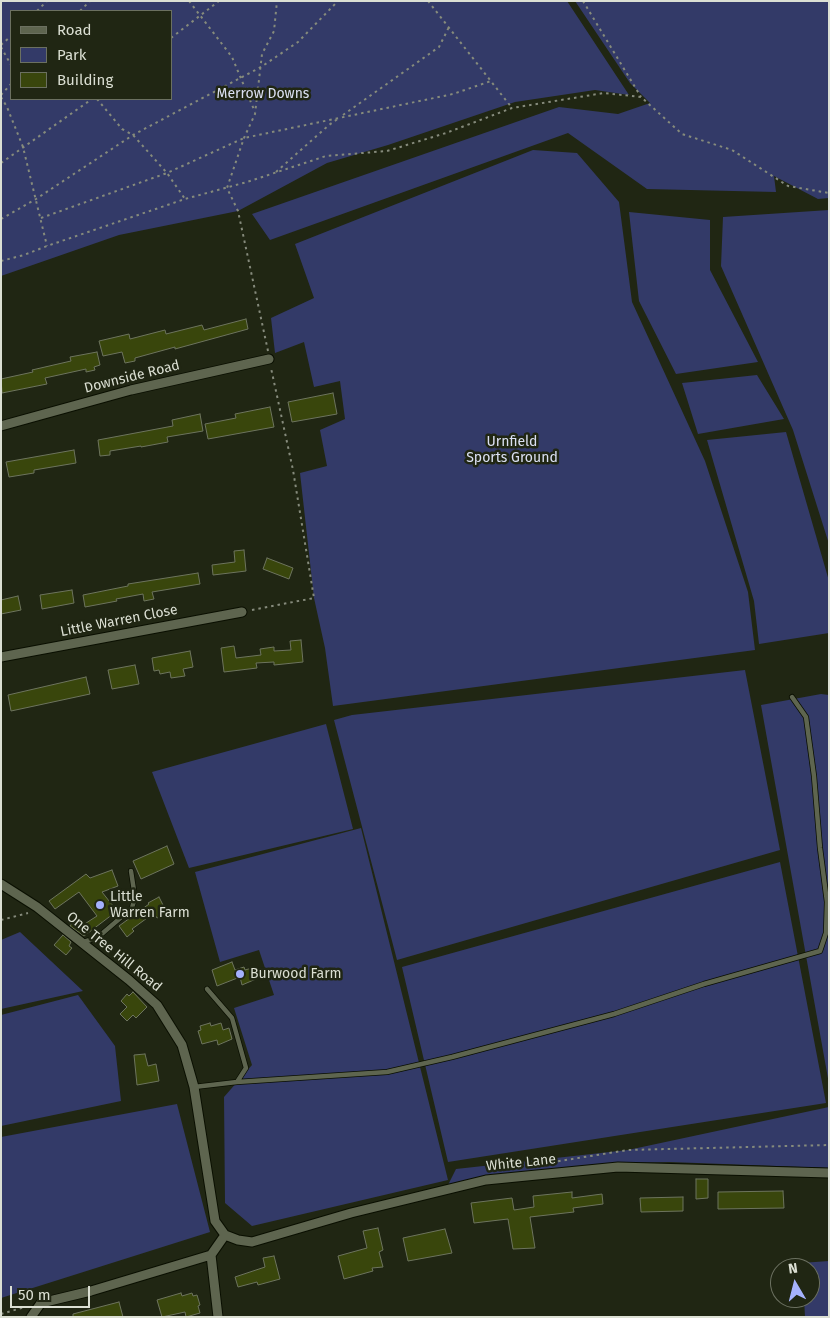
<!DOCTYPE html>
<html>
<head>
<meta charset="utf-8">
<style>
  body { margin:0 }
  #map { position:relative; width:830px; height:1318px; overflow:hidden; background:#202613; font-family:"Fira Sans",sans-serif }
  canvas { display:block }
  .frame { position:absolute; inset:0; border:2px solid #dbdfd3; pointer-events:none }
  .legend { position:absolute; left:10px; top:10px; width:162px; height:90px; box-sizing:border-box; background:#202613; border:1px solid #6b7060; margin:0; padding:6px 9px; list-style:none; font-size:15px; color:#dbdfd3 }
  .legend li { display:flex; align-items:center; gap:10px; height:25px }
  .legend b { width:25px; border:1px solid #6b7060 }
  .north { position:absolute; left:770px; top:1258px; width:50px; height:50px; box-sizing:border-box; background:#202613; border:1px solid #6b7060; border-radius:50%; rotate:352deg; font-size:14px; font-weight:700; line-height:20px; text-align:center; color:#dbdfd3 }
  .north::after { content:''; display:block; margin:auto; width:18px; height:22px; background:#a4b1fc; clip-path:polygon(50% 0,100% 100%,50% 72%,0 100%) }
  .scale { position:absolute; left:10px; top:1286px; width:80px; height:22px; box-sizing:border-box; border:2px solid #dbdfd3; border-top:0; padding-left:6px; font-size:15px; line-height:18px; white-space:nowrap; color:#dbdfd3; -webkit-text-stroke:4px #202613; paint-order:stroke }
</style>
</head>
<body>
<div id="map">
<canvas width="830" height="1318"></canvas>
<div class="frame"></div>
<ul class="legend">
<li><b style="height:6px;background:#5e654f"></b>Road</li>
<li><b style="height:14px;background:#333a68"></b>Park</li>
<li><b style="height:14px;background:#39460c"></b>Building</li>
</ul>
<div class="north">N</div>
<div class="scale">50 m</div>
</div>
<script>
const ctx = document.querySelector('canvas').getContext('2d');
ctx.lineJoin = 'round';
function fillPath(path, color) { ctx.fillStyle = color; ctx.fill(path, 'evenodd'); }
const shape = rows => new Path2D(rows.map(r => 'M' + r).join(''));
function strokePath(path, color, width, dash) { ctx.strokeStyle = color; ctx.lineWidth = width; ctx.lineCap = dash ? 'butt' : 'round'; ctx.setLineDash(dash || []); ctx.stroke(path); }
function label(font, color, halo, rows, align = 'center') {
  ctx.font = font + ' "Fira Sans",sans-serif'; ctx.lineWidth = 5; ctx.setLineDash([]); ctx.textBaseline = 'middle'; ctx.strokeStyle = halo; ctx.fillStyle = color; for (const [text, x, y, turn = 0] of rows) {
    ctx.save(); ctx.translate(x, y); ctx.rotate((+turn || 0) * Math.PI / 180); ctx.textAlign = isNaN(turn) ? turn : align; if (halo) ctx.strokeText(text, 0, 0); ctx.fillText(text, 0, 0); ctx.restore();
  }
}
const green = shape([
  [1,1,567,1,629,95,595,90,515,102,388,145,327,163,238,211,119,235,1,276],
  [11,11,171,11,171,99,11,99],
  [575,1,829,1,829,198,818,199,774,176,776,192,647,189,568,133,270,240,252,214,559,107,618,114,650,103,630,83],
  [533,150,577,153,619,202,632,302,705,461,748,592,755,650,333,706,325,648,314,598,300,473,327,466,320,430,345,419,340,381,314,387,304,342,275,353,271,318,314,298,295,244],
  [829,210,829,544,793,430,721,266,723,217],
  [629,212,710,220,710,270,758,362,676,374,639,301],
  [757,375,784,419,698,434,682,383],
  [786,432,829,581,829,633,759,644,754,601,707,440],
  [745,670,780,850,397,960,334,720,352,715],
  [821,694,829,695,829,1084,761,705],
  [326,724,353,829,189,868,152,772],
  [361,828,448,1180,252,1226,225,1203,224,1097,252,1065,234,1008,274,995,259,950,220,962,195,872],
  [780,862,826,1103,448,1162,402,967],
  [20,932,83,991,1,1009,1,940],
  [78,995,115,1046,121,1101,1,1126,1,1015],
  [177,1104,210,1232,1,1298,1,1137],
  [829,1107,829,1168,670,1162,618,1163,495,1175,447,1187,456,1169,628,1150],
  [829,1261,829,1317,805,1317,804,1298,810,1298,810,1268,801,1268,801,1263]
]);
const building = shape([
  [246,319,248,329,175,349,175,347,135,358,135,361,125,363,122,352,103,356,99,341,129,334,130,339,165,330,166,334,202,325,204,330,246,319],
  [97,352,100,365,94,367,95,370,86,372,86,369,45,378,47,384,2,393,1,379,33,372,32,370,71,361,70,357,97,352],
  [333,393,337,414,292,422,288,402,333,393],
  [270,407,274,427,208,439,205,424,236,418,235,414,270,407],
  [200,414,203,431,167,437,168,442,141,447,141,446,110,451,110,455,100,456,98,440,173,426,172,420,200,414],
  [74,450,76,463,34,470,34,473,9,477,6,462,74,450],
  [244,550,246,571,213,575,212,565,235,562,234,551,244,550],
  [267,558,293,568,289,579,263,569,267,558],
  [198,573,200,584,152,592,154,599,144,601,143,594,116,599,117,601,85,607,83,595,128,586,128,584,198,573],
  [72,590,74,603,42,609,40,595,72,590],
  [18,596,21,610,1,614,1,600,18,596],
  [301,640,303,662,274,665,274,662,256,663,257,668,224,672,221,648,234,646,236,658,261,655,260,649,274,647,274,651,291,650,290,641,301,640],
  [190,651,193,667,183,669,185,676,171,678,170,672,160,674,159,670,154,671,152,658,190,651],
  [135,665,139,684,112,689,108,670,135,665],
  [86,677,90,694,11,711,8,695,86,677],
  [167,846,174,864,141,879,133,861,167,846],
  [112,870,118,886,102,892,117,911,84,936,70,926,75,919,83,925,97,916,79,892,55,909,49,901,86,874,90,878,112,870],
  [159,897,167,913,157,918,154,913,132,929,134,931,127,937,119,926,149,904,148,903,159,897],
  [63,935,71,942,69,946,72,948,66,955,54,945,63,935],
  [232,962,235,970,244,967,245,970,252,968,256,979,242,985,240,977,217,986,212,970,232,962],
  [133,992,147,1007,136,1018,133,1015,127,1021,120,1014,127,1007,121,1001,127,994,129,996,133,992],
  [210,1023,211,1026,221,1023,223,1030,229,1028,232,1039,218,1045,217,1040,202,1044,198,1031,201,1030,200,1026,210,1023],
  [145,1054,148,1066,156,1064,159,1081,137,1085,134,1055,145,1054],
  [696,1179,708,1179,708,1198,696,1199,696,1179],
  [783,1191,784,1208,718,1209,718,1192,783,1191],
  [572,1192,572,1198,602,1194,603,1204,573,1208,574,1212,530,1217,535,1248,513,1249,508,1219,474,1223,471,1203,512,1198,514,1210,534,1207,533,1196,572,1192],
  [683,1197,683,1211,641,1212,640,1198,683,1197],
  [378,1228,383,1250,379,1252,383,1267,372,1268,373,1271,344,1279,338,1256,367,1248,363,1231,378,1228],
  [445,1229,452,1253,408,1261,403,1238,445,1229],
  [274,1256,280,1279,258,1285,257,1282,238,1287,235,1277,265,1267,263,1258,274,1256],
  [181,1293,182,1296,192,1293,193,1296,197,1295,200,1305,198,1306,200,1313,186,1317,185,1312,162,1317,157,1300,181,1293],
  [119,1302,123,1317,73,1317,73,1314,119,1302]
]);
const path = shape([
  [189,1,232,57,255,112],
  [428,1,512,108],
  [583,1,641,97],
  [37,11,47,1],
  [80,11,90,1],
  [171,38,219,1],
  [1,45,11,36],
  [1,47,11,65],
  [1,95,11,84],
  [1,97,7,107,23,147,47,246],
  [97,99,122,129,133,135,167,173,185,199],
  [343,115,439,47,449,27],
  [1,163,92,99],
  [276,172,329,125,339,118],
  [41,218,167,173,244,138,453,94,491,81],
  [1,219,36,199,133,135,261,67,298,42,338,1],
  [1,261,24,255,47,246,185,199,247,182,326,156,387,151,446,133,512,108,604,93,641,97,682,134,732,150,788,186,829,193],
  [268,351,238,211,227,188,244,138,255,114,262,54,274,31,277,1],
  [252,610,314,598,293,470,271,368],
  [1,920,28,913],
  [500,1168,547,1163,628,1150,829,1145],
  [1,1314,25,1307]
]);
const service = shape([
  [83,942,97,938,132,908,135,897,131,871],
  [237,1082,387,1072,452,1057,614,1014,704,984,820,951,826,933,827,902,820,848,814,776,806,717,792,697],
  [194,1087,237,1082,246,1068,232,1018,207,989]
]);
const minor = shape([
  [1,426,131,390,269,359],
  [1,657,242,612],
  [1,884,37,907,129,980,157,1005,182,1045,194,1087,215,1221,225,1235],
  [225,1235,238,1240,252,1242,351,1213,486,1180,618,1167,829,1173],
  [31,1317,41,1303,91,1291,211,1255],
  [218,1317,211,1255,225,1235]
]);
const markers = [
  [100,905,5,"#a4b1fc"],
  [240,974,5,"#a4b1fc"]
];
const parkNames = [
  ["Merrow Downs",263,94],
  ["Urnfield",512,442],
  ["Sports Ground",512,458]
];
const streetNames = [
  ["Downside Road",132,377,-14],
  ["Little Warren Close",119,621,-11],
  ["One Tree Hill Road",114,952,39],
  ["White Lane",521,1163,-6]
];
const poiNames = [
  ["Little",110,897],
  ["Warren Farm",110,913],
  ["Burwood Farm",250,974]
];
fillPath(green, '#333a68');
fillPath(building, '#39460c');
strokePath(building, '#6d745e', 1);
strokePath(service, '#0a0f01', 6);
strokePath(minor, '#0a0f01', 11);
strokePath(path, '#868b7c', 2, [2.5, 4]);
strokePath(service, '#5e654f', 4.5);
strokePath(minor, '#5e654f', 9);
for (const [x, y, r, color] of markers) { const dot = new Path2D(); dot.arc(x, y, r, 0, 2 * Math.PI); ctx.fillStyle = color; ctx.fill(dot); strokePath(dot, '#202613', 2); }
label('14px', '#dbe0f3', '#202613', parkNames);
label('14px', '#dbdfd3', '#202613', streetNames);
label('14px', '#dbdfd3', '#202613', poiNames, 'left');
</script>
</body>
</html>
